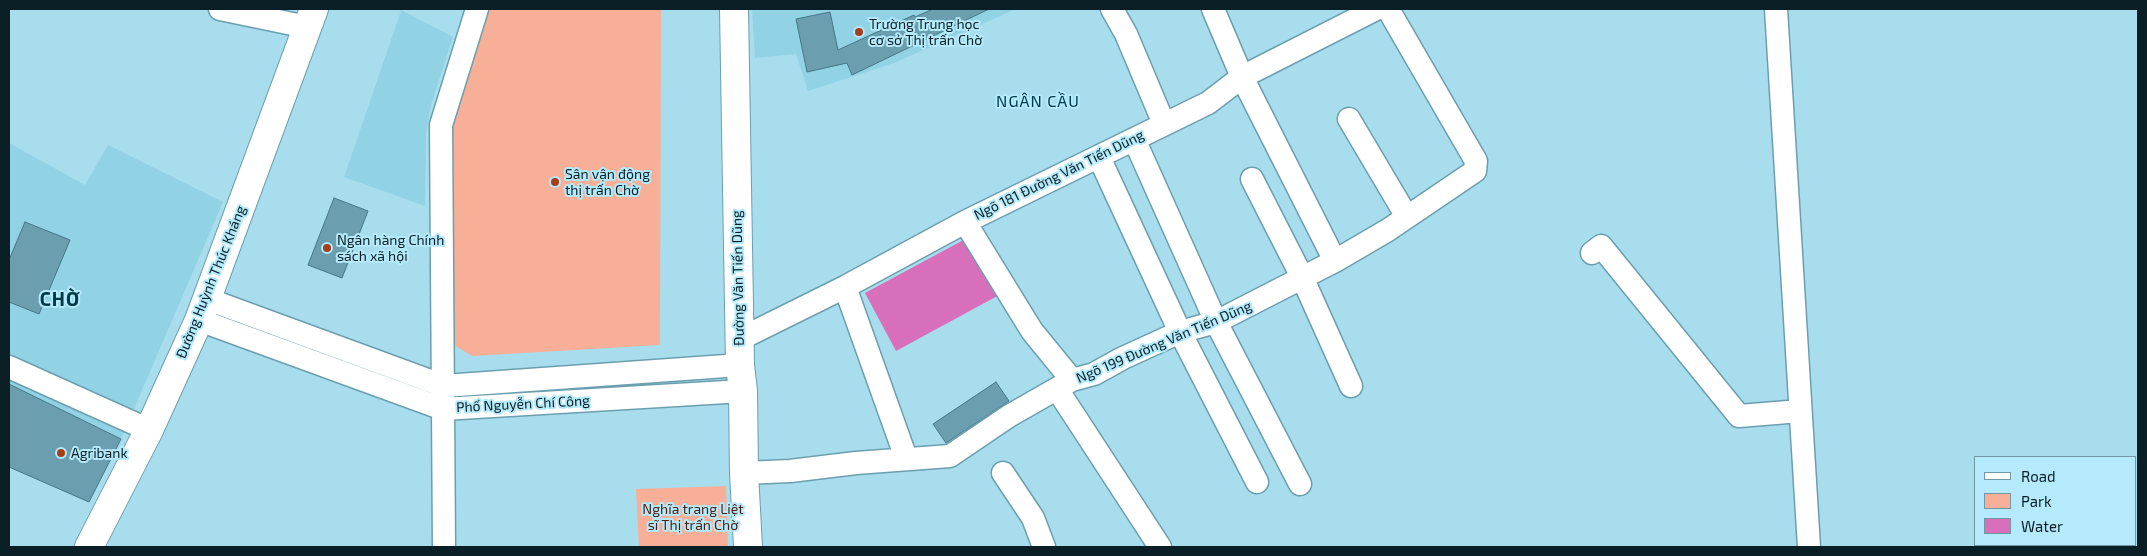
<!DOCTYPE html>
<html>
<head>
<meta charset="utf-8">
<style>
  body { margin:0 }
  #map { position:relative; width:2147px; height:556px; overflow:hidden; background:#a8dded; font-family:"Exo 2",sans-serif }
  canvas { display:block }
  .frame { position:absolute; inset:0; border:10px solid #091f25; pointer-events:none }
  .legend { position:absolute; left:1974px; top:456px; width:162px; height:90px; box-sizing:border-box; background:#b4eafb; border:1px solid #7099a5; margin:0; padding:6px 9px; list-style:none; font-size:15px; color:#091f25 }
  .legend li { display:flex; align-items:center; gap:10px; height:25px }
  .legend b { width:25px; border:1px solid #7099a5 }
</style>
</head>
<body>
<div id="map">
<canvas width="2147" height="556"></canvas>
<div class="frame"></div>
<ul class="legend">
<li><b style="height:6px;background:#fff"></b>Road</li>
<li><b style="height:14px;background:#f7af97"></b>Park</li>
<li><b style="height:14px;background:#d76fbb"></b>Water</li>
</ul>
</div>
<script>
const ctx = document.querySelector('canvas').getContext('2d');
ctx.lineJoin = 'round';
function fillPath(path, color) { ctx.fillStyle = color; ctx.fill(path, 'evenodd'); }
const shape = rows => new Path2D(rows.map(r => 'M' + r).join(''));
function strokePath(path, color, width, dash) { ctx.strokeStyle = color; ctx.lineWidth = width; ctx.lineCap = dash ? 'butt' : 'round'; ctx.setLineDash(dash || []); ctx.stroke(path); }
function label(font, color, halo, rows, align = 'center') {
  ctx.font = font + ' "Exo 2",sans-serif'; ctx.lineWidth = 4; ctx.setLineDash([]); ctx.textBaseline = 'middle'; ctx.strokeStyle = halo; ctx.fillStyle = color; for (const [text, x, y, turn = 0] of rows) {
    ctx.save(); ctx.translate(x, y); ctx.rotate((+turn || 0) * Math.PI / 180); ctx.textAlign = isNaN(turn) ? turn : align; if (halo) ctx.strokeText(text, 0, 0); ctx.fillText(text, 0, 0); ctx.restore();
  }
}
const built = shape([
  [397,9,402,9,401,10,453,37,431,105,426,133,425,206,344,177,401,11],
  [752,9,1016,9,894,63,808,91,796,54,755,58],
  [9,143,85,185,108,145,223,202,121,439,9,384]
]);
const green = shape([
  [485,9,661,9,660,345,472,356,449,342,448,123],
  [726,486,728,547,639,547,636,489]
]);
const water = shape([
  [969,237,1001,294,896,351,865,293]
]);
const building = shape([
  [933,9,989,9,852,75,847,63,807,72,796,19,830,12,838,50,914,15,915,17,933,9],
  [334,198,368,211,342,278,308,265,334,198],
  [25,222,70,240,39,314,9,302,9,260,25,222],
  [996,382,1009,401,946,443,933,424,996,382],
  [9,384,121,439,89,502,9,467,9,384]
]);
const minor = shape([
  [220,9,307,27],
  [1112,9,1126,34,1164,124],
  [1213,9,1242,77,1335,261],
  [1776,9,1809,547],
  [1349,119,1407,217],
  [1134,139,1216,322,1300,484],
  [1099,157,1180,332,1257,482],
  [1252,179,1302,277,1351,386],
  [965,222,1032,331,1072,380],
  [1592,253,1601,246,1739,416,1800,411],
  [845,287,906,458],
  [207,299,444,386,740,365],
  [199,320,443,409,743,391],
  [740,339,845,287,965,222,1208,103,1242,77,1376,9],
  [9,367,149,430],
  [1057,389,1160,547],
  [744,473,790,471,856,463,950,456,1009,416,1072,380,1094,374,1123,358,1180,332,1216,322,1335,261,1388,230,1475,171,1476,161,1388,9],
  [1003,473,1033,518,1044,547],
  [444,547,441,125,477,9]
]);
const major = shape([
  [734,9,740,365,743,391,744,473,748,547],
  [89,547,149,430,199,320,314,9]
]);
const markers = [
  [859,32,5,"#a53f1a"],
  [555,182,5,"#a53f1a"],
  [327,248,5,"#a53f1a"],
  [61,453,5,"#a53f1a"]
];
const poiNames = [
  ["Trường Trung học",869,24],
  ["cơ sở Thị trấn Chờ",869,40],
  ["Sân vận động",565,174],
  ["thị trấn Chờ",565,190],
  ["Ngân hàng Chính",337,240],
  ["sách xã hội",337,256],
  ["Agribank",71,453]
];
const streetNames = [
  ["Ngõ 181 Đường Văn Tiến Dũng",1059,175,-26],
  ["Đường Văn Tiến Dũng",738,278,-91],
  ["Đường Huỳnh Thúc Kháng",211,282,-68],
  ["Ngõ 199 Đường Văn Tiến Dũng",1164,342,-23],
  ["Phố Nguyễn Chí Công",523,404,-3]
];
const parkNames = [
  ["Nghĩa trang Liệt",693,509],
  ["sĩ Thị trấn Chờ",693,525]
];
const quarterNames = [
  ["NGÂN CẦU",1038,102]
];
const districtNames = [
  ["CHỜ",60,300]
];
fillPath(built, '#92d2e5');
fillPath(green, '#f7af97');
fillPath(water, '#d76fbb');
fillPath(building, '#6b9eae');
strokePath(building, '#457887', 1);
strokePath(minor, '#6b9faf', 25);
strokePath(major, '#6b9faf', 30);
strokePath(minor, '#fff', 22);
strokePath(major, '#fff', 28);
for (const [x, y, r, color] of markers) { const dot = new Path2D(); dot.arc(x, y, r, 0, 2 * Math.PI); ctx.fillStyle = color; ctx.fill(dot); strokePath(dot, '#b4eafb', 2); }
label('14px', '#091f25', '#b4eafb', poiNames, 'left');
label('14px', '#091f25', '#b4eafb', streetNames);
label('14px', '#4f2011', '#b4eafb', parkNames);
ctx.letterSpacing = '1px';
label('16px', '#003a47', '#b4eafb', quarterNames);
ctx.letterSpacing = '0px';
ctx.letterSpacing = '1px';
label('bold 19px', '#003a47', '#b4eafb', districtNames);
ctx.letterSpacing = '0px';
</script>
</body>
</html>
